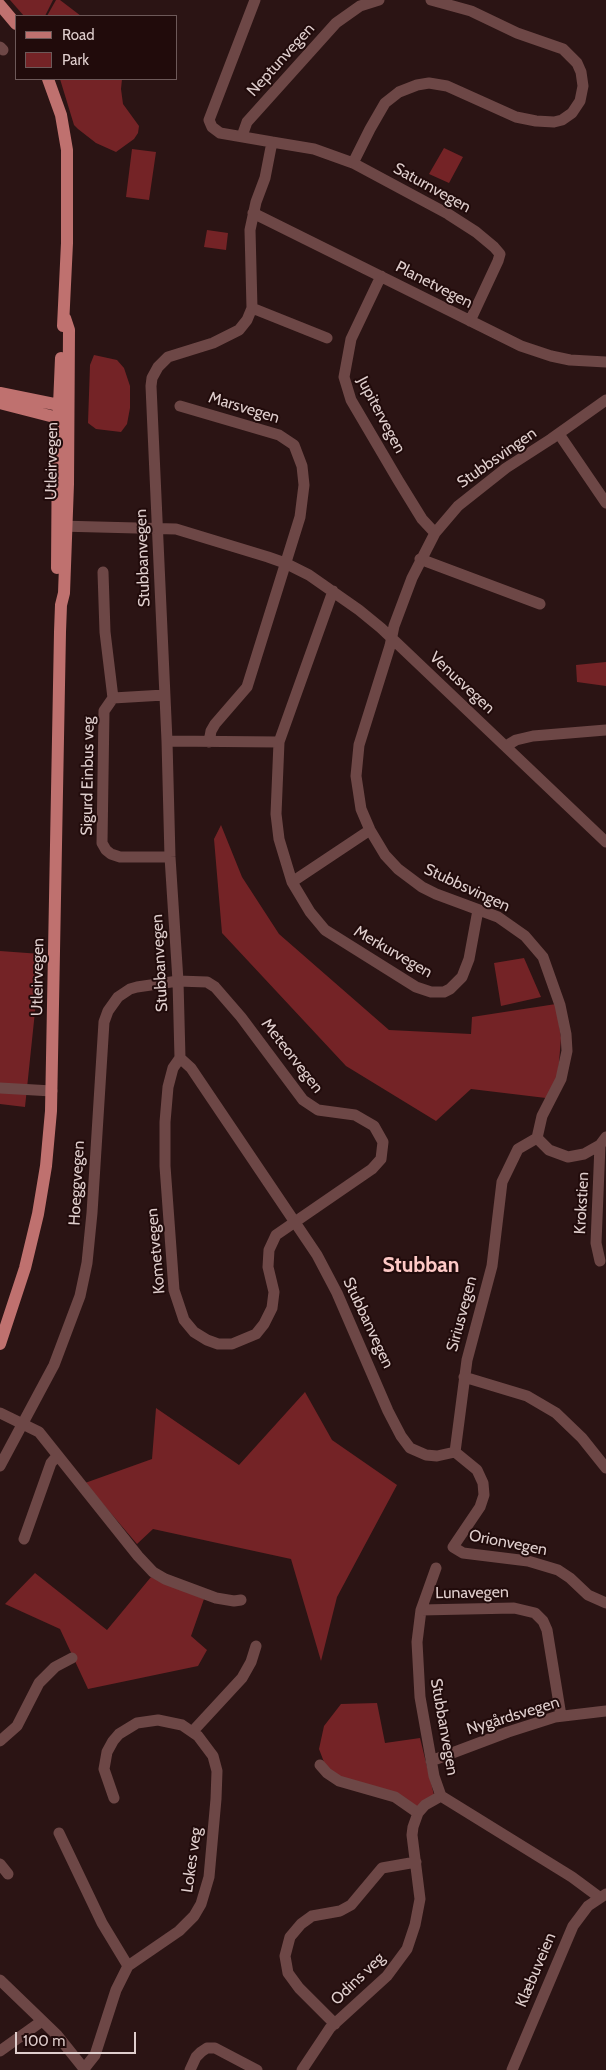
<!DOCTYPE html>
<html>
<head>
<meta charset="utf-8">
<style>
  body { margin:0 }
  #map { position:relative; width:606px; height:2070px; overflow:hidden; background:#2b1414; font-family:Cabin,sans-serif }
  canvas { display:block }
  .legend { position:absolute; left:15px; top:15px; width:162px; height:65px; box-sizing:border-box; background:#210b0b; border:1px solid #6d5959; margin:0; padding:6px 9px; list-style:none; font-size:15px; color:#dfcecd }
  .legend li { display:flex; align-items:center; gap:10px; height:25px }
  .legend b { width:25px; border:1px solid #6d5959 }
  .scale { position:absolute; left:15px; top:2032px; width:121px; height:22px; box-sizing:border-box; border:2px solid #dfcecd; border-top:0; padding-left:6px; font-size:15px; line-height:18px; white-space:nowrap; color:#dfcecd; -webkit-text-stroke:4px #210b0b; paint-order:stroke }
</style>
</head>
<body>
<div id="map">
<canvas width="606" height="2070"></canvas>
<ul class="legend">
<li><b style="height:6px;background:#bf716f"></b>Road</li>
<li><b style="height:14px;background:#742326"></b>Park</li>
</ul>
<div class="scale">100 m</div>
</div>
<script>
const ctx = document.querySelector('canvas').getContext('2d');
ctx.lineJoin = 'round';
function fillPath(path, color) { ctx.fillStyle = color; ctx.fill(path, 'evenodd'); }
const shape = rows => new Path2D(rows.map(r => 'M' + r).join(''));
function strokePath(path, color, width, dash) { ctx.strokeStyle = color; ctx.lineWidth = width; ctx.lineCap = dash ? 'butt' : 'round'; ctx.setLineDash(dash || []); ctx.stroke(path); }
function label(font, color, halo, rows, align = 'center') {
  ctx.font = font + ' Cabin,sans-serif'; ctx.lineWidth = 4; ctx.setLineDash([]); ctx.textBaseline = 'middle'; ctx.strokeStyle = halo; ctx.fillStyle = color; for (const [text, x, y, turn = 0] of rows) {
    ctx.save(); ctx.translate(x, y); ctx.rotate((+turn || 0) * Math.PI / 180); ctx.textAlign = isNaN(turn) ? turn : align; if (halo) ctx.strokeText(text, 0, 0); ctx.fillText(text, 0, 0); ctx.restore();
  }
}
const green = shape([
  [10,0,53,0,45,16,24,16],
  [56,0,60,0,81,16,47,16],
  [60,79,122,79,121,89,123,104,139,126,138,133,134,139,116,152,96,143,78,129,74,125],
  [444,148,463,157,449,183,429,174],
  [132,149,156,152,149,200,126,197],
  [207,230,228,233,226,250,204,247],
  [94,355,117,360,124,368,130,386,130,408,127,424,121,432,96,429,88,423,90,365],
  [606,662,606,686,577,682,576,665],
  [221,825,242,877,279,934,389,1030,471,1034,472,1017,556,1004,561,1038,558,1075,546,1098,471,1089,436,1121,346,1066,222,933,214,839],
  [0,951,41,954,25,1107,0,1104],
  [524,958,541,997,501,1006,494,963],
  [305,1392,332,1440,397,1485,337,1597,321,1661,291,1559,153,1529,137,1544,85,1483,152,1459,156,1408,239,1465],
  [35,1573,107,1630,151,1577,204,1599,191,1636,207,1650,198,1666,88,1689,60,1629,5,1604],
  [377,1703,385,1743,420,1738,434,1795,415,1810,344,1781,327,1770,319,1749,324,1726,341,1704]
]);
const minor = shape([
  [255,0,209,120,212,127,220,133,272,142,265,178,256,202,250,230,252,308,247,320,239,330,213,343,168,357,158,367,152,378,151,386,167,741,170,857,178,981,180,1058,191,1068,317,1255,337,1293,388,1411,401,1436,410,1448,426,1455,437,1456,455,1452],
  [0,47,3,50],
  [242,136,247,122,336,23,360,6,379,0],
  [272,142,314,149,353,163,448,214,476,232,494,247,500,254,498,261,470,321],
  [353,163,370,129,385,103,399,92,417,85,429,83,447,86,516,117,536,121,554,122,562,120,572,113,580,101,583,86,581,72,577,63,563,49,517,33,471,11,431,0],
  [253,213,521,346,551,356,570,360,606,362],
  [381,276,351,339,344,377,351,400,398,480,422,519,435,533],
  [252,308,327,338],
  [606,400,551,439,506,468,458,506,435,533,412,578,394,626,390,646,359,745,356,776,361,809,370,830,385,855,398,869,422,887,436,894,498,917,525,936,543,957,560,1005,566,1034,567,1051,561,1079,542,1116,537,1138,549,1150,568,1157,584,1154,600,1145,606,1137],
  [180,406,279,435,294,445,302,466,304,485,300,517,247,687,215,724,211,731,209,742],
  [559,434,606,503],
  [59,526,176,529,268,557,285,563,309,575,359,610,381,628,606,842],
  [420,559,540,604],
  [103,572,105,632,113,698],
  [333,591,279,742,276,814,279,839,292,882,310,912,325,930,416,987,431,992,444,992,450,989,462,977,469,959,478,910],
  [164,695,113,698,104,711,102,843,106,850,111,854,120,857,170,857],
  [167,741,279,742],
  [506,746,516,740,533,736,606,730],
  [292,882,370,830],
  [0,1088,52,1091],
  [600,1261,596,1243,600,1145],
  [464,1377,527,1396,556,1413,582,1438,606,1468],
  [0,1413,39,1432,138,1556,153,1572,165,1579,216,1598,234,1601,241,1600],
  [455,1452,467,1360,492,1266,502,1182,518,1149,537,1138],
  [455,1452,477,1470,483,1483,484,1495,480,1507,453,1547,463,1553,528,1561,558,1570,570,1578,588,1595,606,1603],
  [0,1466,54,1365,80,1296,87,1263,92,1213,104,1022,108,1011,118,997,130,989,137,987,178,981,207,982,215,987,241,1017,303,1100,318,1110,355,1115,374,1126,383,1142,381,1159,372,1169,276,1235,269,1250,268,1267,274,1292,272,1308,264,1324,256,1334,232,1344,218,1344,207,1340,194,1332,184,1320,174,1290,165,1166,165,1122,168,1087,173,1068,180,1058],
  [24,1539,51,1463,57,1456],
  [436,1568,421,1610,417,1642,420,1697,434,1776,441,1796,572,1877,599,1897],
  [421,1610,514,1608,535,1613,543,1621,547,1630,561,1716],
  [193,1731,242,1678,251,1662,256,1646],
  [0,1741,17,1726,39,1683,55,1667,72,1658],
  [431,1761,508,1732,555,1717,606,1711],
  [320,1765,327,1773,339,1781,395,1797,418,1813],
  [59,1833,102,1923,128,1966],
  [0,1864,8,1874],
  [0,1980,57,2035,85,2070],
  [335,2024,299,1988,288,1973,285,1956,290,1937,301,1924,312,1916,340,1911,351,1905,382,1868,416,1862],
  [0,2051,42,2021],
  [84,2069,95,2055,116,1990,128,1966,179,1931,194,1916,201,1904,209,1877,216,1799,217,1771,213,1756,198,1736,182,1725,158,1720,137,1723,119,1734,113,1741,107,1752,104,1769,114,1798],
  [190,2070,196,2057,201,2052,207,2048,215,2048,257,2070],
  [302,2070,330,2028,387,1976,407,1949,415,1925,420,1899,412,1835,413,1827,418,1813,425,1805,441,1796],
  [512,2070,573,1926,588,1906,606,1894]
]);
const major = shape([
  [0,5,16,24],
  [48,79,61,115,67,150,67,243,63,326],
  [0,393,59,405,65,410],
  [0,403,58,418,65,415],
  [57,568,58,429,61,358],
  [0,1344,25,1268,38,1214,46,1166,51,1111,60,632,61,605,64,593,68,484,69,330,65,318]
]);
const streetNames = [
  ["Neptunvegen",281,60,-48],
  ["Saturnvegen",432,188,29],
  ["Planetvegen",434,285,27],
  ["Marsvegen",244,408,17],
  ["Jupitervegen",381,415,62],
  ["Stubbsvingen",497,458,-35],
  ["Utleirvegen",52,461,-89],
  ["Stubbanvegen",143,558,-92],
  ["Venusvegen",462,683,43],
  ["Sigurd Einbus veg",88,776,-89],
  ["Stubbsvingen",467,888,25],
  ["Merkurvegen",393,952,30],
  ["Stubbanvegen",160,963,-93],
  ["Utleirvegen",38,977,-89],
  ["Meteorvegen",292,1056,52],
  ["Hoeggvegen",77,1183,-87],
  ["Krokstien",582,1203,-87],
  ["Kometvegen",156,1251,-95],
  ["Siriusvegen",462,1314,-75],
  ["Stubbanvegen",368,1323,65],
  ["Orionvegen",508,1543,11],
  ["Lunavegen",472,1593,-1],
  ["Nygårdsvegen",513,1716,-17],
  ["Stubbanvegen",444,1727,80],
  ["Lokes veg",192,1860,-82],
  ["Klæbuveien",536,1970,-67],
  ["Odins veg",358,1979,-44]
];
const districtNames = [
  ["Stubban",421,1266]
];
fillPath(green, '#742326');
strokePath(minor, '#6d4746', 11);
strokePath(major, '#bf716f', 12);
label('16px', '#dfcecd', '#210b0b', streetNames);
label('bold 21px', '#fdc9c6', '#210b0b', districtNames);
</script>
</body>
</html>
